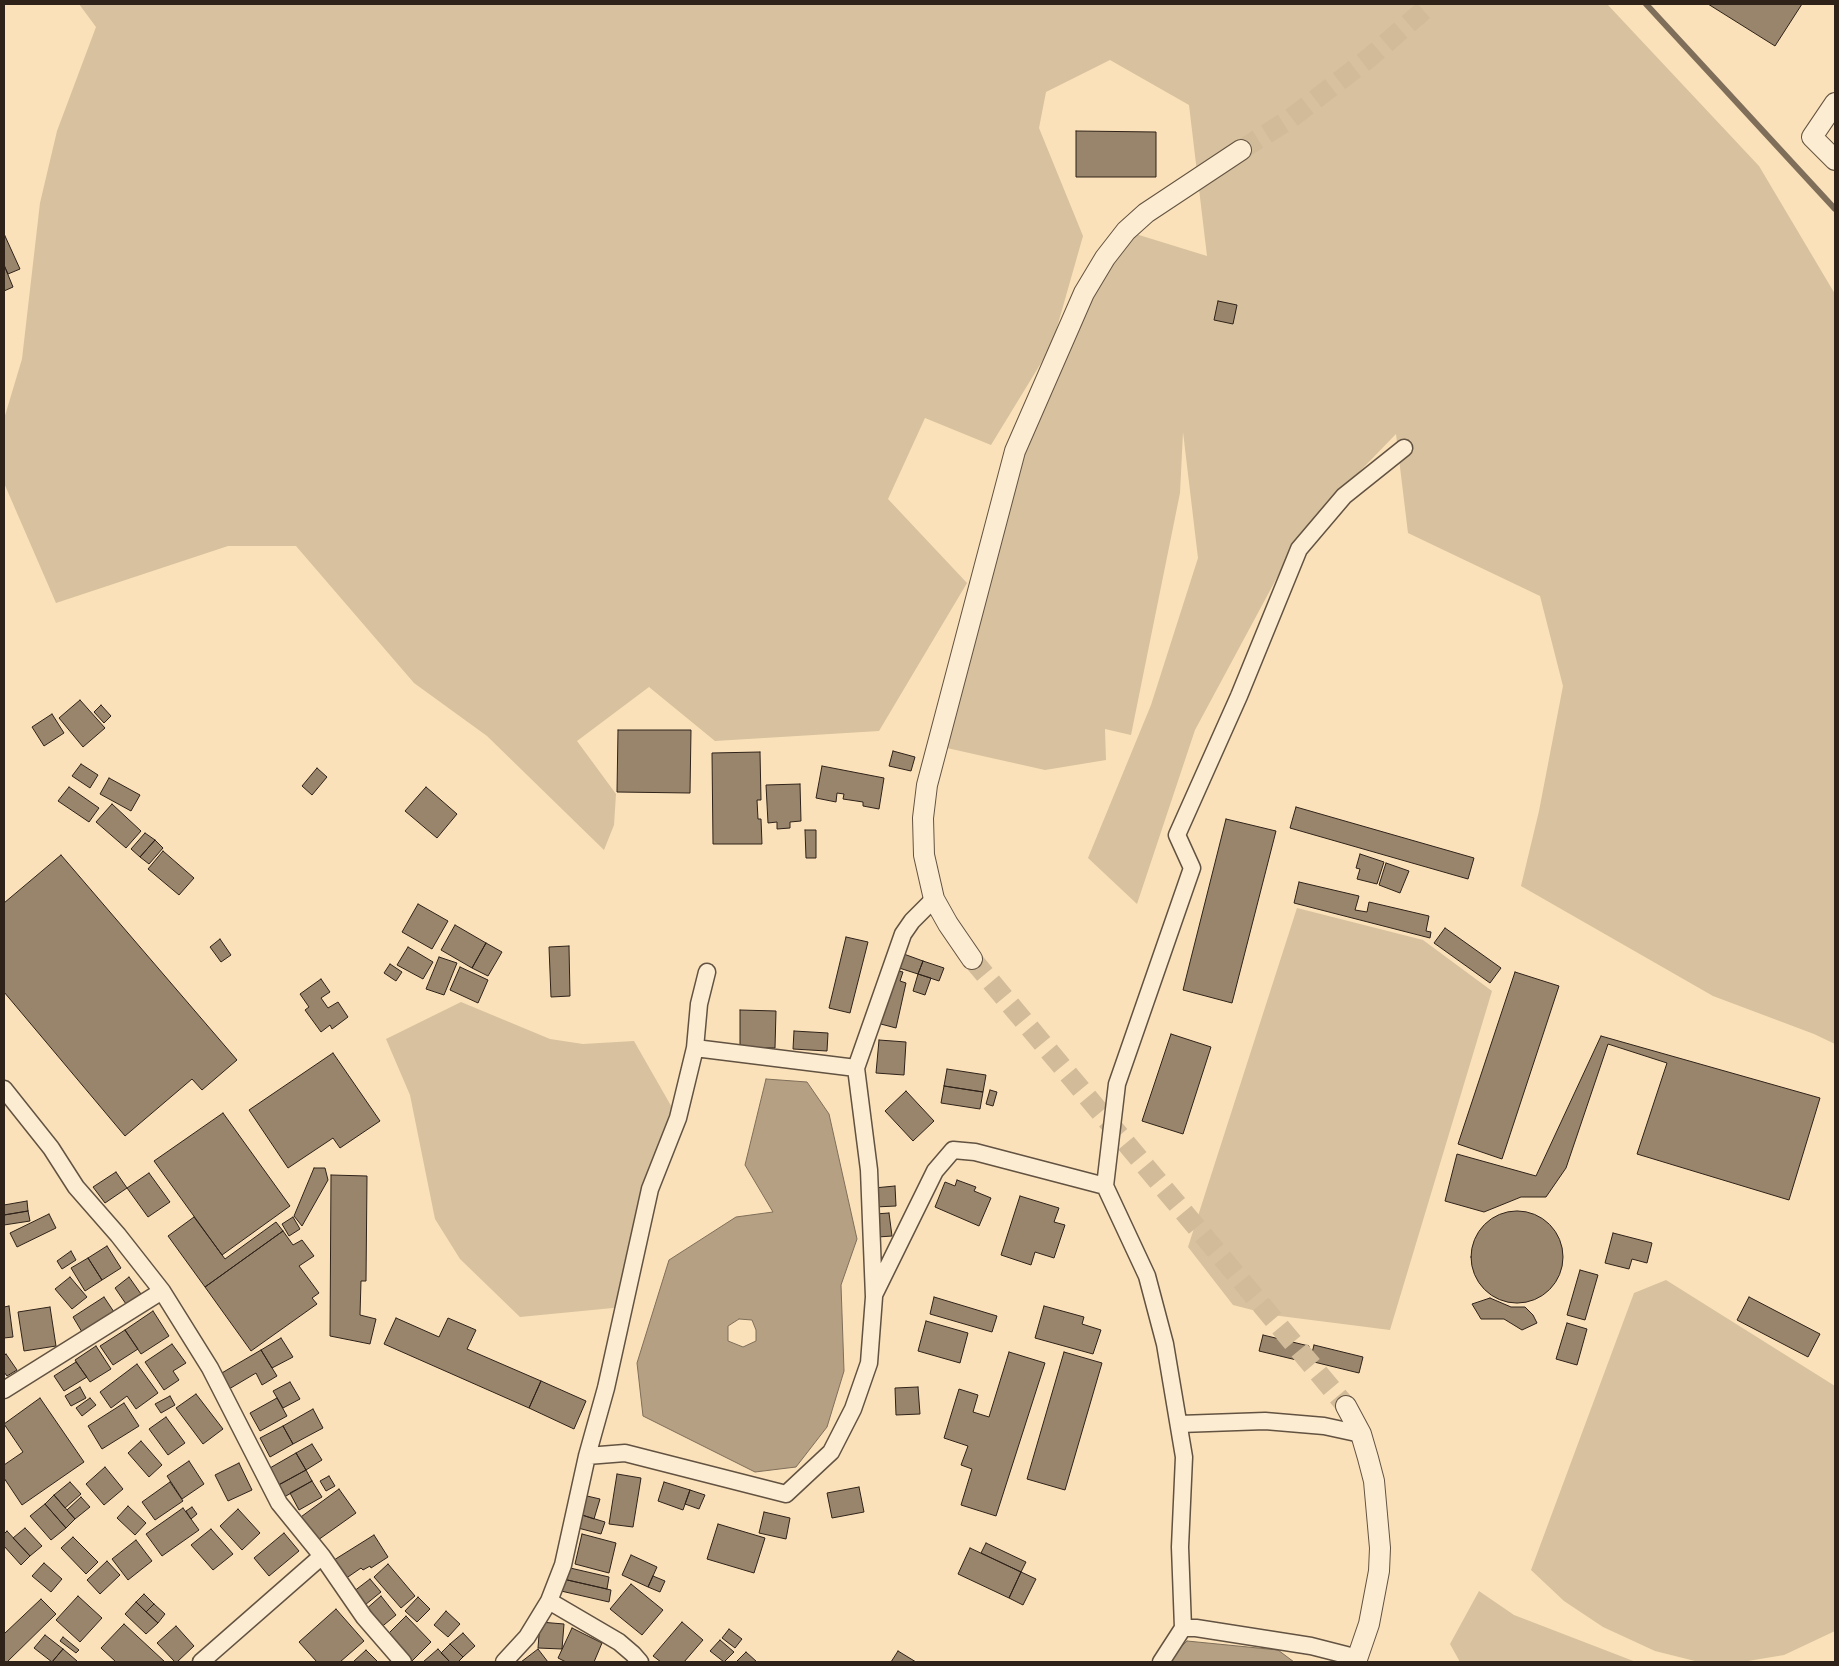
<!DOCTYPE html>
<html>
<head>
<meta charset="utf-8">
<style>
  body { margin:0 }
  #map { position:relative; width:1839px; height:1666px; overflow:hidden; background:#fae1b9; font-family:"Sorts Mill Goudy",serif }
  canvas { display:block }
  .frame { position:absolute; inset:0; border:5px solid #2f2219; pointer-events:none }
</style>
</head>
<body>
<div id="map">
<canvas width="1839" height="1666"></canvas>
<div class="frame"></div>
</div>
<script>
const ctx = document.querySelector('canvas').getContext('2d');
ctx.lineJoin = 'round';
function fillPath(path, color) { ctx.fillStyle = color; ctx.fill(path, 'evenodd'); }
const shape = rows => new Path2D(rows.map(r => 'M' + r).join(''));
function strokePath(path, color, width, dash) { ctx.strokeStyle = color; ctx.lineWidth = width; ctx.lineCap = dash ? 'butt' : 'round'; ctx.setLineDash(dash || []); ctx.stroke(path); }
const green = shape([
  [79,4,1607,4,1759,166,1835,294,1835,1044,1814,1034,1713,996,1521,886,1539,811,1563,686,1540,596,1408,533,1396,434,1302,531,1195,730,1137,904,1088,858,1151,705,1198,558,1183,432,1180,493,1131,735,1105,729,1106,760,1045,770,938,746,1015,451,1126,231,1207,256,1189,105,1110,60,1046,92,1039,128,1083,236,1052,345,991,445,925,418,888,499,967,583,879,731,715,741,649,687,577,741,616,794,614,825,604,850,487,736,414,683,296,546,228,546,56,603,4,483,4,419,22,359,40,203,57,131,96,27],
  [1297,908,1423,940,1492,991,1390,1330,1272,1315,1233,1305,1188,1247],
  [461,1002,550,1039,583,1044,634,1041,678,1118,623,1307,520,1317,460,1259,435,1219,410,1095,386,1039],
  [1666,1280,1835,1386,1835,1631,1784,1655,1742,1662,1699,1662,1655,1651,1603,1627,1564,1601,1531,1570,1634,1293],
  [1479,1591,1514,1615,1636,1662,1460,1662,1450,1644]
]);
const water = shape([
  [766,1079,807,1082,829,1114,857,1239,841,1285,844,1371,827,1427,796,1467,755,1472,643,1416,637,1363,669,1260,736,1217,773,1212,745,1165,766,1079],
  [739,1319,752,1320,756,1330,756,1341,743,1347,728,1341,728,1326,739,1319],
  [1187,1641,1278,1650,1294,1662,1166,1662,1187,1641]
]);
const stream = shape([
  [1646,4,1835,209]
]);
const building = shape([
  [1708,4,1802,4,1775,46,1708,4],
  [1076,131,1156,132,1156,177,1076,177,1076,131],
  [5,236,20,269,8,274,4,265,4,237,5,236],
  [4,265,13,287,4,291,4,265],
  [1218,301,1237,305,1233,324,1214,320,1218,301],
  [80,700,105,728,83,747,59,718,80,700],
  [101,705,111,716,104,723,94,712,101,705],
  [52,714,64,733,44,746,32,727,52,714],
  [618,730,691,730,690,793,617,792,618,730],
  [893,751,915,757,911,771,889,766,893,751],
  [760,752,761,800,757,800,758,819,761,819,762,844,713,844,712,753,760,752],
  [81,764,98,775,90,788,72,776,81,764],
  [822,766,884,778,879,809,863,806,863,802,843,799,844,794,837,793,836,802,816,798,822,766],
  [317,768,327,777,312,795,302,786,317,768],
  [109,778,140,795,131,811,100,794,109,778],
  [800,784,801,821,790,822,790,828,777,829,777,822,768,823,766,785,800,784],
  [69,787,99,808,89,822,58,801,69,787],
  [426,787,457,814,437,838,405,811,426,787],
  [112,804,141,831,126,848,96,822,112,804],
  [1296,807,1474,858,1468,879,1290,828,1296,807],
  [1226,819,1276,831,1232,1003,1183,990,1226,819],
  [805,830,816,830,816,858,806,858,805,830],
  [145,833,155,840,140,857,131,849,145,833],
  [155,840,163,848,149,864,140,857,155,840],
  [163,851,194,878,179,895,148,869,163,851],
  [1360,854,1384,862,1377,884,1357,879,1360,869,1356,868,1360,854],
  [61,855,237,1060,202,1090,192,1079,125,1136,4,992,4,903,61,855],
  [1386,863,1409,871,1400,893,1379,885,1386,863],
  [1299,882,1359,896,1355,910,1367,912,1369,902,1429,916,1426,931,1431,932,1430,938,1294,903,1299,882],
  [418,904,448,921,432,949,402,932,418,904],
  [455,925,486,943,472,968,441,950,455,925],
  [1445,928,1501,968,1490,983,1434,943,1445,928],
  [846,937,868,942,850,1013,829,1008,846,937],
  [220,939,231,955,221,962,210,947,220,939],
  [486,943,502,952,488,976,472,968,486,943],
  [569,946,570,996,551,997,549,947,569,946],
  [408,947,433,962,423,979,397,965,408,947],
  [901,953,923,961,918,974,896,967,901,953],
  [439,957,457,963,444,995,426,989,439,957],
  [923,961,944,968,939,981,918,974,923,961],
  [390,964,402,972,396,981,384,973,390,964],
  [460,967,488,980,478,1003,450,990,460,967],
  [890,969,903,972,900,981,906,983,896,1028,877,1023,890,969],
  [1515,972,1559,986,1502,1159,1458,1144,1515,972],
  [918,974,931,978,925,995,913,991,918,974],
  [321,979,330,992,321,998,328,1008,338,1002,348,1017,332,1029,330,1025,321,1032,305,1010,309,1007,300,994,321,979],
  [740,1010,776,1011,775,1048,740,1047,740,1010],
  [794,1031,828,1033,827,1051,793,1049,794,1031],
  [1171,1034,1211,1047,1183,1134,1142,1121,1171,1034],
  [1601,1036,1820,1098,1789,1200,1637,1154,1667,1063,1608,1044,1566,1168,1546,1197,1521,1197,1484,1212,1445,1201,1457,1154,1536,1176,1601,1036],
  [879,1040,906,1042,904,1075,876,1073,879,1040],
  [333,1053,380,1121,340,1148,333,1138,288,1168,249,1110,333,1053],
  [947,1069,986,1075,983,1092,944,1086,947,1069],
  [944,1086,983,1092,980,1109,941,1103,944,1086],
  [990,1090,997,1092,993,1106,986,1104,990,1090],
  [906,1091,934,1121,913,1141,885,1111,906,1091],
  [223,1113,290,1206,222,1255,154,1161,223,1113],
  [314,1168,325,1168,328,1180,302,1226,294,1216,314,1168],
  [116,1172,127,1188,105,1203,93,1187,116,1172],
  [149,1173,170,1202,148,1217,127,1188,149,1173],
  [331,1175,367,1176,366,1281,361,1281,360,1315,376,1319,370,1344,330,1336,331,1175],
  [957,1180,976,1187,974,1191,991,1198,979,1226,935,1207,945,1182,955,1186,957,1180],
  [895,1186,896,1206,875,1207,874,1188,895,1186],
  [1020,1196,1059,1208,1054,1222,1065,1225,1054,1258,1035,1252,1031,1265,1001,1255,1020,1196],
  [27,1201,28,1211,4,1215,4,1205,27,1201],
  '1471 1257a46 46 0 1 1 92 0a46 46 0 1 1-92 0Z',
  [28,1211,30,1221,4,1225,4,1215,28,1211],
  [889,1213,892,1236,878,1237,875,1214,889,1213],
  [49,1214,56,1228,17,1247,10,1233,49,1214],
  [194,1217,225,1259,276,1222,283,1231,205,1287,168,1236,194,1217],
  [293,1217,300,1229,289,1236,282,1224,293,1217],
  [283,1231,293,1245,302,1240,314,1256,299,1266,319,1293,312,1298,317,1304,251,1351,205,1287,283,1231],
  [1613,1233,1652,1243,1647,1263,1632,1259,1629,1269,1605,1263,1613,1233],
  [107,1246,121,1268,102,1280,88,1258,107,1246],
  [71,1251,76,1260,62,1269,57,1261,71,1251],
  [88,1258,102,1280,85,1291,71,1268,88,1258],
  [1580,1270,1598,1275,1585,1320,1567,1315,1580,1270],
  [70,1277,87,1297,72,1309,55,1289,70,1277],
  [129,1277,141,1294,126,1304,115,1288,129,1277],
  [104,1297,114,1312,82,1332,73,1317,104,1297],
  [934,1297,997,1316,992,1332,930,1314,934,1297],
  [1749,1297,1820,1334,1808,1357,1737,1320,1749,1297],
  [1490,1298,1511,1307,1525,1307,1533,1315,1537,1323,1522,1330,1504,1319,1481,1319,1472,1304,1490,1298],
  [9,1306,13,1337,4,1338,4,1307,9,1306],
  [1044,1306,1084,1317,1082,1324,1101,1330,1093,1354,1035,1338,1044,1306],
  [50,1307,56,1346,24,1351,18,1312,50,1307],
  [153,1311,169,1336,141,1354,125,1330,153,1311],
  [396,1318,439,1337,448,1318,476,1330,467,1349,541,1381,529,1408,384,1344,396,1318],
  [926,1321,968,1333,960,1363,918,1351,926,1321],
  [1567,1323,1587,1329,1577,1365,1556,1359,1567,1323],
  [125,1330,138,1349,113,1365,100,1346,125,1330],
  [1263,1335,1309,1346,1305,1362,1259,1351,1263,1335],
  [281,1338,293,1357,272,1368,261,1350,281,1338],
  [172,1344,186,1363,173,1371,179,1380,164,1390,145,1362,172,1344],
  [1314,1345,1363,1357,1359,1373,1310,1361,1314,1345],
  [96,1346,111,1369,90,1382,75,1360,96,1346],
  [261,1350,277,1376,262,1385,256,1373,224,1392,215,1377,261,1350],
  [1009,1352,1045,1363,996,1516,961,1505,972,1469,961,1465,968,1446,944,1438,959,1389,978,1395,973,1412,989,1417,1009,1352],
  [1064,1352,1102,1363,1065,1490,1027,1479,1064,1352],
  [6,1354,17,1370,7,1376,4,1372,4,1356,6,1354],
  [76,1362,87,1377,64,1391,54,1376,76,1362],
  [137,1364,158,1393,136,1409,127,1396,111,1408,100,1392,137,1364],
  [541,1381,586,1401,574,1429,529,1408,541,1381],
  [290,1382,300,1399,283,1408,273,1391,290,1382],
  [80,1387,86,1398,71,1406,65,1396,80,1387],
  [918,1387,920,1414,896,1415,895,1388,918,1387],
  [196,1394,223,1429,203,1444,176,1408,196,1394],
  [170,1396,175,1405,161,1413,155,1404,170,1396],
  [40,1398,84,1462,22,1505,4,1478,4,1465,23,1452,4,1424,40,1398],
  [90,1398,96,1405,82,1416,76,1408,90,1398],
  [277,1398,287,1416,260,1431,250,1413,277,1398],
  [124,1403,139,1426,102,1449,88,1426,124,1403],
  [313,1409,323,1428,293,1444,283,1426,313,1409],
  [166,1417,185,1443,168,1455,149,1429,166,1417],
  [283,1426,293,1444,270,1457,260,1438,283,1426],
  [141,1441,162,1465,149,1477,128,1453,141,1441],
  [312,1444,322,1460,306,1470,296,1453,312,1444],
  [296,1453,306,1470,273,1488,263,1472,296,1453],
  [189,1461,204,1484,182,1499,167,1476,189,1461],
  [239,1463,252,1490,228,1501,215,1475,239,1463],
  [105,1467,123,1489,104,1505,86,1484,105,1467],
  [306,1470,312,1481,279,1500,273,1488,306,1470],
  [617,1474,641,1478,633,1527,609,1524,617,1474],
  [329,1476,335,1486,326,1491,320,1481,329,1476],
  [312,1481,322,1497,299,1510,290,1493,312,1481],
  [70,1482,81,1494,65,1508,54,1495,70,1482],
  [170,1482,183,1501,155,1520,142,1502,170,1482],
  [664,1482,690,1490,683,1510,658,1501,664,1482],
  [859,1487,864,1512,832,1518,827,1493,859,1487],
  [339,1489,356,1513,311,1545,294,1522,339,1489],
  [690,1490,705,1495,699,1509,685,1504,690,1490],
  [54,1495,75,1519,66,1528,45,1504,54,1495],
  [587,1496,600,1499,594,1519,582,1515,587,1496],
  [81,1497,90,1507,75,1519,67,1510,81,1497],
  [45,1504,66,1528,51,1540,30,1516,45,1504],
  [128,1506,146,1523,135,1535,117,1518,128,1506],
  [192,1507,197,1514,191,1519,186,1511,192,1507],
  [183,1508,199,1530,162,1556,146,1534,183,1508],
  [238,1509,260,1533,242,1550,220,1526,238,1509],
  [764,1512,790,1518,786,1539,759,1533,764,1512],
  [582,1515,605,1522,601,1534,578,1528,582,1515],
  [718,1524,765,1538,754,1573,707,1559,718,1524],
  [25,1528,42,1546,30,1556,13,1538,25,1528],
  [211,1529,233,1554,213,1570,191,1545,211,1529],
  [7,1531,30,1556,21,1565,4,1546,4,1534,7,1531],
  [284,1533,299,1551,269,1576,254,1558,284,1533],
  [582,1534,616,1543,609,1573,575,1564,582,1534],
  [374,1535,388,1557,371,1568,370,1566,363,1570,361,1568,345,1579,334,1560,374,1535],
  [73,1537,98,1562,86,1574,61,1548,73,1537],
  [136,1540,152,1561,128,1580,112,1559,136,1540],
  [986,1543,1026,1562,1021,1572,981,1553,986,1543],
  [970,1548,1021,1572,1009,1598,958,1574,970,1548],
  [631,1555,657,1567,648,1587,622,1575,631,1555],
  [107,1561,120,1575,100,1594,87,1580,107,1561],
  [44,1563,62,1579,51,1592,32,1576,44,1563],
  [388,1564,415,1596,401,1608,374,1577,388,1564],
  [566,1567,609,1577,607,1589,563,1579,566,1567],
  [1021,1572,1036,1579,1023,1605,1009,1598,1021,1572],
  [653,1576,665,1581,660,1592,648,1587,653,1576],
  [370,1579,381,1592,360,1609,349,1595,370,1579],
  [563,1579,611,1590,609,1602,561,1591,563,1579],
  [631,1584,663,1610,642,1635,610,1609,631,1584],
  [144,1594,154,1604,146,1612,136,1602,144,1594],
  [78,1596,102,1618,80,1642,56,1620,78,1596],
  [381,1596,396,1615,379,1629,364,1611,381,1596],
  [418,1597,430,1609,417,1622,405,1611,418,1597],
  [41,1599,56,1614,7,1662,4,1662,4,1634,41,1599],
  [136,1602,158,1623,146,1634,125,1614,136,1602],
  [154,1604,165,1614,158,1623,146,1612,154,1604],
  [336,1609,364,1641,340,1662,317,1662,299,1642,336,1609],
  [446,1611,460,1624,448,1637,434,1625,446,1611],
  [406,1616,431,1642,411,1662,386,1636,406,1616],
  [540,1622,564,1624,562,1649,538,1648,540,1622],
  [682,1622,703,1640,684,1662,661,1662,653,1656,682,1622],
  [124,1624,165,1662,116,1662,101,1648,124,1624],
  [176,1626,194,1646,177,1662,175,1662,157,1643,176,1626],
  [572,1628,602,1643,594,1662,566,1662,558,1658,572,1628],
  [729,1629,742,1639,735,1648,722,1638,729,1629],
  [463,1633,475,1646,463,1657,450,1644,463,1633],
  [45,1635,63,1649,52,1662,34,1648,45,1635],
  [63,1637,79,1650,76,1653,60,1641,63,1637],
  [720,1640,734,1652,724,1662,710,1651,720,1640],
  [450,1644,463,1657,458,1662,450,1662,441,1653,450,1644],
  [63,1649,77,1661,76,1662,52,1662,63,1649],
  [438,1649,450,1662,423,1662,438,1649],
  [538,1649,548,1662,521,1662,538,1649],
  [366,1650,378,1662,353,1662,366,1650],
  [898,1651,916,1662,891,1662,898,1651],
  [746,1652,757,1662,736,1662,746,1652]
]);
const tertiaryTunnel = shape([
  [1241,150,1290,119,1369,58,1431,4],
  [972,959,1346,1406]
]);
const minor = shape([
  [695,1048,856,1068],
  [4,1089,51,1148,76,1187,118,1235,162,1291,210,1368,279,1503,322,1556,364,1617,403,1662],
  [874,1295,935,1171,953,1150,975,1152,1105,1186],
  [4,1390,162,1291],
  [1180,1424,1265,1421,1324,1426,1361,1434],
  [587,1456,625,1453,786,1494,831,1452,853,1409,869,1363,874,1297,869,1170,856,1068,903,934,912,921,934,899],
  [549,1601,619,1642,633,1654,640,1662],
  [1183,1628,1196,1628,1311,1646,1358,1658],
  [201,1662,322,1556],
  [504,1662,527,1637,549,1601,563,1565,587,1456,606,1388,650,1189,678,1118,695,1048,699,1004,707,972],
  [1161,1662,1183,1628,1180,1547,1184,1457,1165,1344,1147,1276,1105,1186,1117,1084,1192,868,1177,835,1239,696,1299,549,1344,496,1404,448]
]);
const tertiary = shape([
  [1835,103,1812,137,1835,160],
  [972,959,948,924,934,899,924,855,923,818,927,785,1015,451,1084,293,1105,258,1126,231,1146,213,1241,150],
  [1346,1406,1361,1434,1368,1458,1374,1481,1380,1548,1379,1571,1369,1624,1356,1662]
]);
fillPath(green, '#d7c19e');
fillPath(water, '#b5a083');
strokePath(water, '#7f6e59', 1);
strokePath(stream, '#7f6e59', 6);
fillPath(building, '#99856c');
strokePath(building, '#2f2219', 1);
strokePath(tertiaryTunnel, '#d1bb99', 20, [20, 10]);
strokePath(minor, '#625241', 19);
strokePath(tertiary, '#625241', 22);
strokePath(minor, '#fcecd2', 16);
strokePath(tertiary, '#fcecd2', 20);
</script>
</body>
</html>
